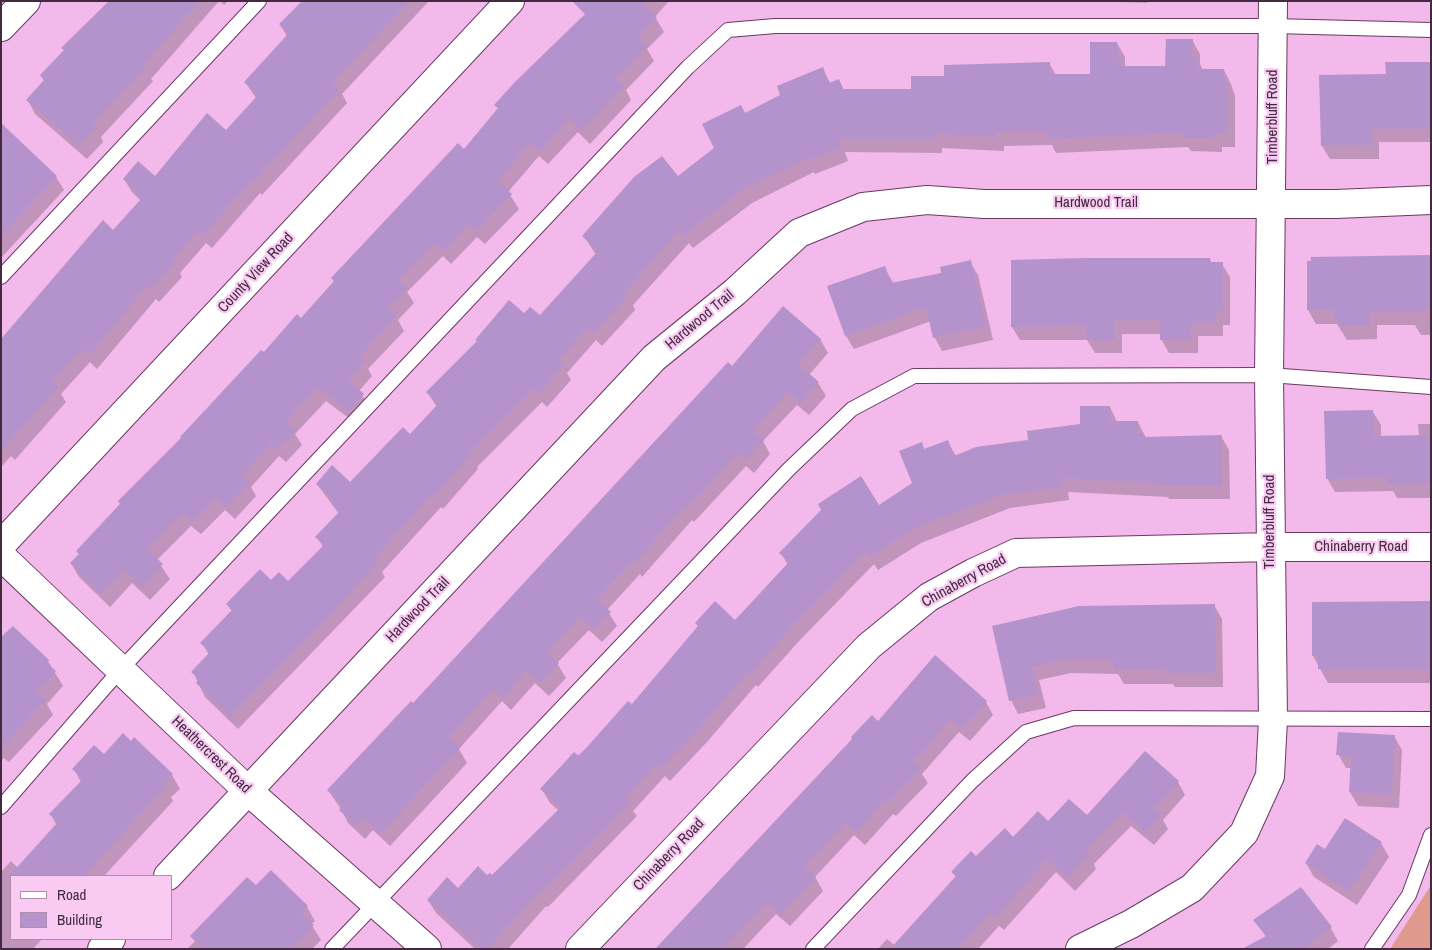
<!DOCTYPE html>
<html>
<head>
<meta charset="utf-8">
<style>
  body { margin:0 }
  #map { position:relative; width:1432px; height:950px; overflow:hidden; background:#f2b9ea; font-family:"Archivo Narrow",sans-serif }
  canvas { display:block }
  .frame { position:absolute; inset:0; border:2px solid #422b3f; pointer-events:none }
  .legend { position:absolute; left:10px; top:875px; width:162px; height:65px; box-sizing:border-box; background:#f9cbf2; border:1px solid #b08baa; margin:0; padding:6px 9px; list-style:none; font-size:15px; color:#422b3f }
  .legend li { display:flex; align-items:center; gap:10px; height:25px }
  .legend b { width:25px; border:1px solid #b08baa }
</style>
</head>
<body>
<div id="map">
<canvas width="1432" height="950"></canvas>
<div class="frame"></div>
<ul class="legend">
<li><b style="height:6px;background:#fff"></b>Road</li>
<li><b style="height:14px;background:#b492cc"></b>Building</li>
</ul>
</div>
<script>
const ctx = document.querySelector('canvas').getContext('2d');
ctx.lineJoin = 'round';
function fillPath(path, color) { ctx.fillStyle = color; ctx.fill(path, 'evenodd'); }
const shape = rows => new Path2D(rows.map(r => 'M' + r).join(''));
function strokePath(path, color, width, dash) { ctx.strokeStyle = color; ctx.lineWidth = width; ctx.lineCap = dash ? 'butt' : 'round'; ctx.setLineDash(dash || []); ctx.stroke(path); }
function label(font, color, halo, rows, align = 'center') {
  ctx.font = font + ' "Archivo Narrow",sans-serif'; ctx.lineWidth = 4.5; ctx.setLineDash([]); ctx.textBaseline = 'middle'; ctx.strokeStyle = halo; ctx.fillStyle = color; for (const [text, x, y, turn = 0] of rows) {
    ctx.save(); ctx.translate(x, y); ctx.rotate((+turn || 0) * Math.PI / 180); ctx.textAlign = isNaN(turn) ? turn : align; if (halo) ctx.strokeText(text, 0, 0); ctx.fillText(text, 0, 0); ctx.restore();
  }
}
const green = shape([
  [1431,885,1431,949,1390,949]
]);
const shadow = shape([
  [111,1,219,1,151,79,153,81,101,137,103,142,87,159,35,114,28,100,45,82,41,76,65,51,63,48],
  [220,1,228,1,224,5],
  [303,1,429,1,342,94,347,103,262,195,260,193,212,248,206,243,180,273,182,277,159,302,156,299,97,369,90,362,61,394,66,402,15,460,11,456,1,467,1,341,113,231,141,201,132,192,124,179,155,177,226,131,256,98,245,82,287,36,280,25],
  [593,1,669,1,655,17,664,32,647,49,654,61,626,90,631,100,590,144,578,132,548,164,539,156,508,192,519,209,485,244,477,237,451,264,443,256,407,292,414,303,398,320,404,331,368,369,372,376,359,391,371,408,357,424,326,401,295,434,302,445,286,462,279,456,251,487,256,496,235,519,225,510,201,534,191,526,157,560,170,579,150,600,132,583,110,607,79,577,71,563,79,555,77,551,264,354,301,320,335,283,332,278,464,150,499,110,496,105,586,15],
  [1022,1,1052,1,1052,2,1023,2],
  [1095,1,1147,1,1147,3],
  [1192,40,1200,54,1200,64,1203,70,1224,70,1231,84,1235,96,1235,147,1222,147,1222,152,1191,151,1188,147,1056,153,1052,145,1004,146,1004,151,942,148,942,153,845,152,848,161,815,174,814,172,752,203,693,248,689,243,633,305,635,310,602,346,596,340,567,373,571,380,547,407,542,402,477,467,478,469,443,509,441,507,382,572,385,577,238,729,205,697,193,672,209,655,202,643,232,612,228,604,271,582,288,583,323,547,317,537,339,514,317,484,350,484,410,436,437,407,427,392,524,315,540,317,596,255,584,236,677,178,716,148,745,114,782,95,822,69,831,84,839,81,844,90,912,90,946,78,1049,63,1056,75,1091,75,1117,43,1125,57,1125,67,1167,67],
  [1431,63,1431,142,1379,142,1379,159,1330,159,1322,146,1387,75],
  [1,125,56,177,64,190,1,258],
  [1431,258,1431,335,1421,335,1415,325,1377,325,1377,339,1347,340,1337,324,1316,324,1308,310],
  [1210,259,1212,264,1222,264,1230,277,1230,325,1223,325,1223,336,1198,336,1198,353,1169,353,1161,339,1161,334,1122,334,1122,353,1095,353,1087,340,1020,340,1012,327],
  [970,262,978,275,993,340,942,351,935,338,931,321,854,349,846,336,884,267,894,284,943,274],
  [820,339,828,353,809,375,818,383,826,396,809,415,797,405,763,441,770,454,754,473,746,466,694,522,692,520,642,577,640,574,607,610,617,626,602,642,589,630,557,663,566,678,549,696,535,683,511,710,502,701,459,749,467,763,390,846,373,830,365,839,348,823,341,809,328,790,413,705,732,368],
  [1110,407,1117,422,1138,422,1146,438,1221,436,1229,450,1230,499,1169,499,1168,497,1068,492,1069,500,1010,508,921,543,878,570,874,564,799,641,758,687,756,685,707,742,670,781,665,776,633,811,637,816,548,907,546,906,508,949,475,949,436,913,428,900,492,877,559,811,550,803,542,789,632,706,699,628,696,623,735,621,788,565,781,553,879,507,913,484,921,443,925,450,947,441,956,456,1029,441,1081,425],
  [1373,412,1381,425,1381,438,1419,436,1418,424,1431,424,1431,498,1397,498,1393,491,1335,492,1327,478],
  [1431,602,1431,683,1328,683,1313,656],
  [1214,605,1222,619,1223,687,1175,687,1173,684,1124,684,1118,674,1071,673,1039,680,1046,708,1018,714,1011,700,993,627],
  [1,650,48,661,63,686,47,704,53,715,9,762,4,758,1,761],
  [986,702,993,715,970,741,959,732,922,774,928,783,896,816,893,814,865,845,854,835,815,877,823,891,790,926,776,914,743,949,656,949,878,723],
  [1394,736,1402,750,1399,808,1358,806,1350,792,1351,768,1346,768,1338,754],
  [104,756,172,775,180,789,171,797,173,801,104,876,11,876,11,939,42,939,33,949,1,949,1,872,11,861,18,868,57,826,51,815,81,782,74,769],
  [1178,782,1185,795,1163,820,1168,829,1154,845,1131,826,1094,864,1096,869,1075,891,1056,872,1004,930,999,926,978,949,878,949,887,939,894,945,956,877,953,872,976,858,1048,822,1087,817],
  [1381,843,1389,857,1357,905,1314,877,1306,863,1325,851],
  [271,872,307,907,315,921,311,924,321,940,312,949,187,949,195,941,192,937,256,887],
  [1255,920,1330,927,1338,941,1328,949,1245,949,1266,937]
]);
const building = shape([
  [109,1,200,1,143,65,146,67,93,123,97,127,79,146,26,100,44,80,40,75,64,50,61,48],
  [302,1,410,1,333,82,340,89,254,182,252,180,203,235,198,231,172,260,175,263,151,289,147,286,89,356,82,349,52,381,59,387,1,452,1,339,103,220,113,230,141,199,136,195,139,192,123,179,138,161,155,176,207,113,226,130,258,95,244,82,288,34,279,24],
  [572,1,641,1,657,18,638,37,647,46,616,78,624,86,582,131,569,119,540,152,530,143,498,181,512,194,477,231,469,224,443,251,435,243,398,280,407,289,388,308,397,316,360,356,365,361,349,380,364,394,349,411,317,388,286,422,295,431,277,449,271,444,242,475,250,482,226,507,217,497,192,522,182,513,147,549,163,564,142,587,124,570,101,594,70,563,79,554,76,551,120,504,118,501,181,438,180,437,261,350,264,352,297,314,301,318,334,281,331,278,458,143,464,149,498,108,494,105,515,82,585,14],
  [1166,39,1193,39,1192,57,1197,58,1197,69,1224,69,1224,81,1228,81,1228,134,1215,134,1215,138,1182,138,1182,133,1047,139,1047,132,996,132,996,137,935,134,934,139,838,139,842,147,806,161,805,159,744,189,684,235,680,230,625,292,628,295,594,333,587,328,558,360,564,365,539,394,533,389,469,453,471,455,434,496,432,494,374,559,378,562,337,608,230,717,196,683,199,679,191,672,210,652,200,643,232,610,226,604,260,569,271,580,279,572,288,581,324,545,315,537,340,511,331,503,333,500,316,484,332,465,350,482,403,427,410,434,438,404,426,392,477,341,475,340,509,300,524,313,530,307,540,315,598,251,582,236,634,177,662,156,678,176,714,148,702,124,741,105,745,113,780,95,777,86,823,67,829,83,839,79,843,89,911,89,911,76,944,76,944,65,1050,62,1050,74,1090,74,1090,42,1117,42,1117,58,1122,58,1122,66,1165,66],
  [1385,62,1431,62,1431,129,1372,129,1372,145,1321,146,1319,75,1386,74],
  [1,123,57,176,1,236],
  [1431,255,1431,309,1424,309,1424,312,1370,312,1370,326,1338,326,1338,320,1333,320,1333,310,1307,310,1307,261,1311,261,1311,257],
  [1085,258,1210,258,1210,262,1223,262,1223,311,1216,311,1216,322,1191,323,1191,340,1160,340,1160,320,1115,320,1115,340,1086,340,1086,326,1011,327,1011,260],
  [971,260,986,326,933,338,926,307,845,336,827,286,885,266,891,283,941,273,940,267],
  [783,306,821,339,798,364,819,382,801,403,788,392,753,430,764,440,745,460,738,453,686,509,684,507,634,564,632,562,597,599,611,612,594,629,581,617,547,652,559,663,540,683,526,670,503,698,493,689,449,738,460,748,381,833,365,818,356,826,339,810,343,805,327,790,411,701,413,703,728,362,732,366],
  [1080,406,1110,406,1110,421,1138,421,1138,433,1143,433,1143,437,1222,435,1222,486,1160,486,1160,484,1061,478,1062,487,1002,495,913,529,869,557,865,551,792,627,750,674,748,672,700,728,661,768,656,764,625,798,630,802,603,831,539,894,538,893,488,949,482,949,427,900,447,877,458,888,478,866,487,875,490,873,492,875,561,807,540,789,574,752,579,756,628,701,632,704,698,626,695,623,715,601,735,620,789,562,779,553,821,510,818,504,861,476,879,505,912,483,899,451,922,442,924,449,948,440,954,456,976,447,1028,440,1027,431,1080,424],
  [1373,410,1374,436,1431,435,1431,484,1388,485,1388,478,1326,479,1324,411],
  [1431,601,1431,669,1318,669,1318,656,1312,656,1312,602],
  [1215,604,1216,673,1165,674,1165,670,1114,670,1114,660,1062,660,1032,667,1039,694,1009,701,992,626,1079,606],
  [13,626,49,660,47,663,56,671,37,692,46,700,1,748,1,637],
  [935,655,987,701,962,729,951,719,913,762,921,769,888,803,885,801,857,832,846,822,805,866,816,877,781,914,768,901,723,949,655,949,852,739,851,737,872,715,878,721],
  [1338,732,1395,735,1392,795,1349,792,1351,756,1336,755],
  [123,733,131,741,134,737,173,774,164,784,166,786,84,876,9,876,58,822,49,814,83,779,72,769,94,745,104,754],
  [1145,751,1179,781,1154,808,1161,814,1146,832,1123,813,1086,851,1089,854,1067,878,1047,859,996,918,991,913,958,949,890,949,956,876,951,872,971,851,976,856,1005,828,1013,837,1038,811,1048,821,1069,799,1087,815],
  [1345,818,1382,842,1349,892,1305,863,1317,844,1325,849],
  [271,870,308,906,301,913,314,925,291,949,203,949,190,936,247,877,256,885],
  [1301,887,1332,927,1303,949,1242,949,1266,936,1253,920]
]);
const lane = shape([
  [1,277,259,1],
  [1,807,121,669,688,67,728,30,775,26,1273,26,1431,30],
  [332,949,789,469,852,409,914,376,1269,375,1431,387],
  [813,949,972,781,1026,732,1074,718,1431,719],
  [1372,949,1409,895,1431,835]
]);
const street = shape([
  [1,27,26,1],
  [1,556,247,790,427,949],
  [168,876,654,358,735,292,799,233,863,207,927,200,984,204,1336,204,1431,200],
  [102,949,111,939],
  [580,949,869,646,929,597,973,573,1016,553,1270,547,1431,547],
  [1080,949,1131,924,1192,888,1244,833,1270,776,1273,720,1269,375,1273,1]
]);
const secondary = shape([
  [1,545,510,1]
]);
const streetNames = [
  ["Timberbluff Road",1273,117,-90],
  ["Hardwood Trail",1096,203],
  ["County View Road",256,273,-47],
  ["Hardwood Trail",700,320,-40],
  ["Timberbluff Road",1270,522,-90],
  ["Chinaberry Road",1361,547],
  ["Chinaberry Road",964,581,-29],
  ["Hardwood Trail",418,610,-46],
  ["Heathercrest Road",211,755,44],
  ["Chinaberry Road",669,855,-46]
];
fillPath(green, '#df9a8d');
fillPath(shadow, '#0003');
fillPath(building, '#b492cc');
strokePath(lane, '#693964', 16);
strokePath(street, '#693964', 30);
strokePath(secondary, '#693964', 30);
strokePath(lane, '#fff', 14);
strokePath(street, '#fff', 28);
strokePath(secondary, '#fff', 28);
label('15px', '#422b3f', '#f9cbf2', streetNames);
</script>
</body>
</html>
